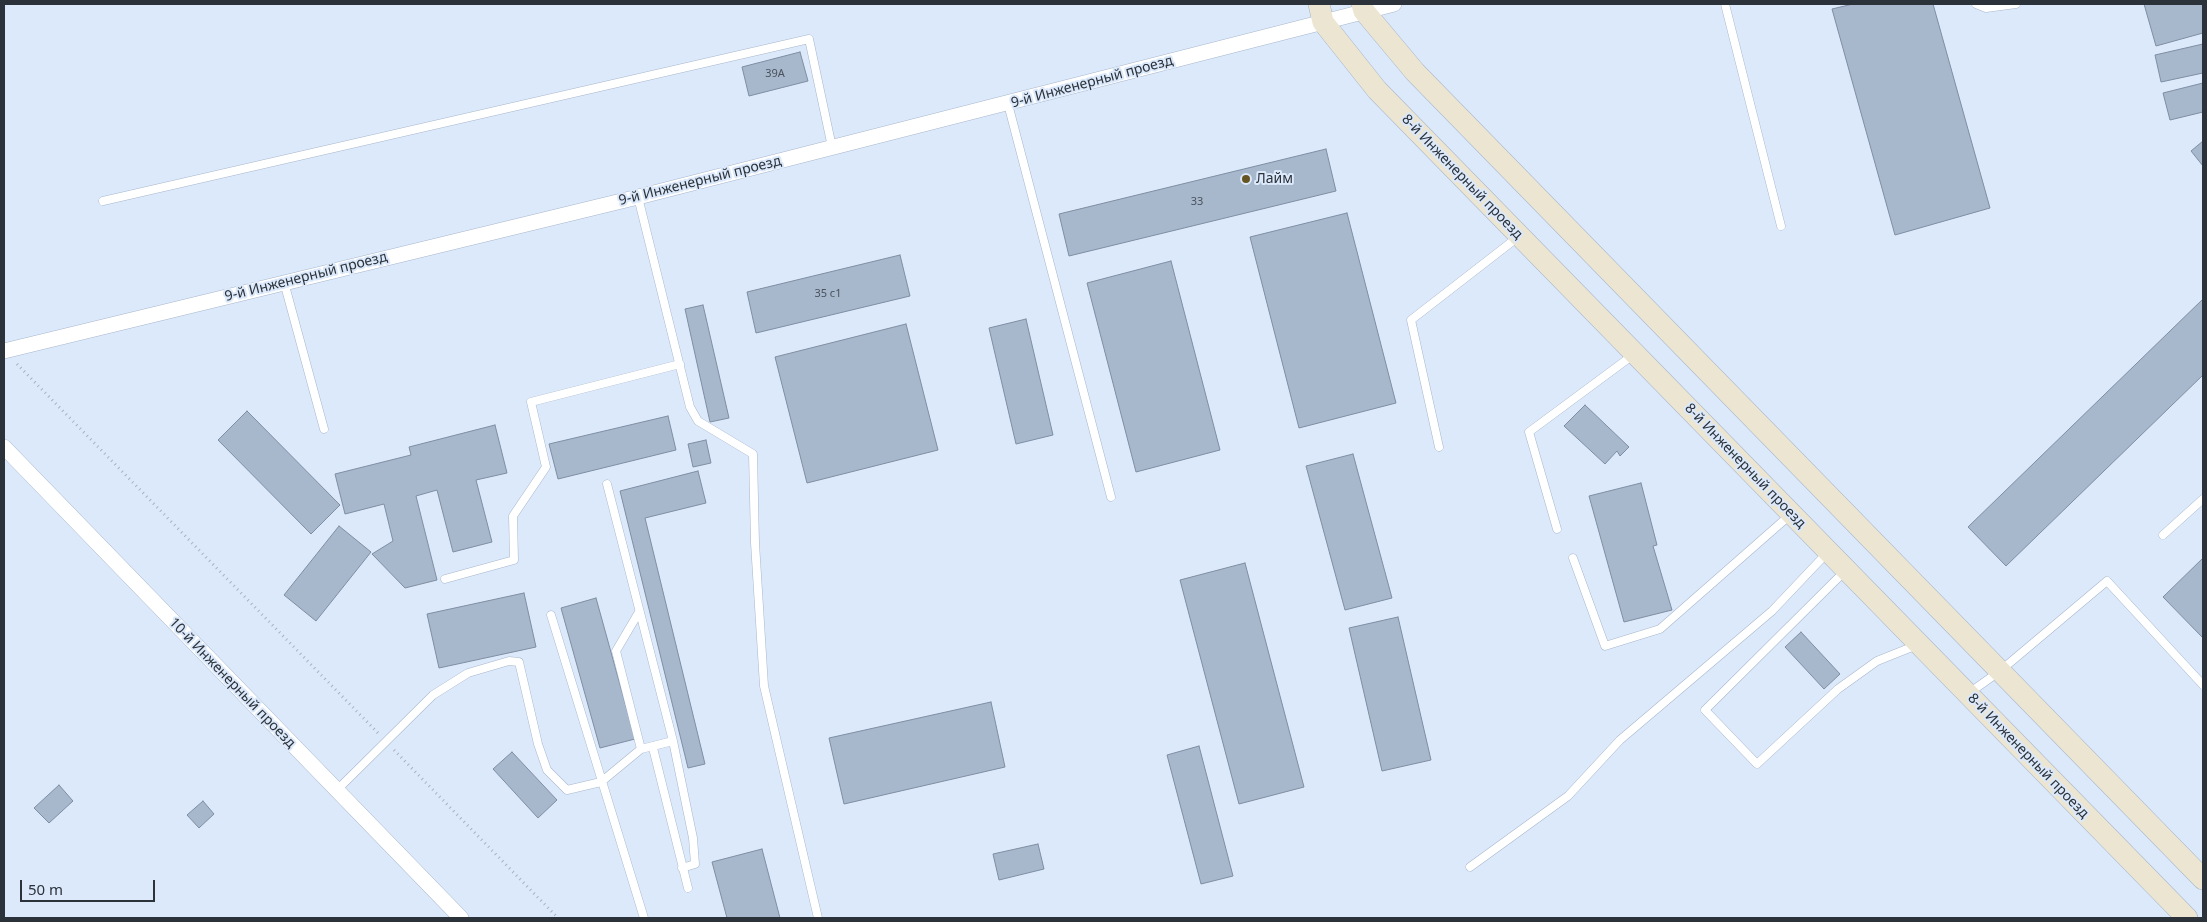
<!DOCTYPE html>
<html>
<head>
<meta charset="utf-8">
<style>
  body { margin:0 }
  #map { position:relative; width:2207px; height:922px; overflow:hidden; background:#dce9fb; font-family:"Noto Sans",sans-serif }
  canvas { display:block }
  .frame { position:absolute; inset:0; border:5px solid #2b323a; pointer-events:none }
  .scale { position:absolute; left:20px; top:880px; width:135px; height:22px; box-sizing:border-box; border:2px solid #2b323a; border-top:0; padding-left:6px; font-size:15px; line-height:18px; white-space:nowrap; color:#2b323a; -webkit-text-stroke:4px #dce9fb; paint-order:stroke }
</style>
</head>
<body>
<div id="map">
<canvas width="2207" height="922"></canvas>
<div class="frame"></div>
<div class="scale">50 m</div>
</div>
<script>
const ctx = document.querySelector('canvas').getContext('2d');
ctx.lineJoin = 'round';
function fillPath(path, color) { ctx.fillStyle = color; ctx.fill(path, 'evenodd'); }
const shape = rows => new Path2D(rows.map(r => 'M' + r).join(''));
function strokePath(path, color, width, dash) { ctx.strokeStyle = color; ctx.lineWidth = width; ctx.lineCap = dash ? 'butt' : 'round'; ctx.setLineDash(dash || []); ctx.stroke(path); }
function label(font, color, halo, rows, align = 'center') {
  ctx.font = font + ' "Noto Sans",sans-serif'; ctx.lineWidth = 4; ctx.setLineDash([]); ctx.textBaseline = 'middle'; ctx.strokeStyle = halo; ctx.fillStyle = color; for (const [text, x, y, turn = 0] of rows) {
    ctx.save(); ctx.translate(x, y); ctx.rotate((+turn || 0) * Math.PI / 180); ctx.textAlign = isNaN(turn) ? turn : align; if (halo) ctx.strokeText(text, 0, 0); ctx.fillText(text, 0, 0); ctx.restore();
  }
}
const building = shape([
  [1853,4,1933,4,1990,208,1895,235,1832,9,1853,4],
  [2144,4,2203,4,2203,33,2156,46,2144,4],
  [2203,44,2203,73,2161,82,2155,55,2203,44],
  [800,52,808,81,749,96,742,67,800,52],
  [2203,83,2203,112,2170,120,2163,93,2203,83],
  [2203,141,2203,166,2191,151,2203,141],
  [1326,149,1336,191,1069,256,1059,214,1326,149],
  [1347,213,1396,403,1299,428,1250,237,1347,213],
  [900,255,910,296,756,333,747,292,900,255],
  [1171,261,1220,450,1136,472,1087,283,1171,261],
  [2203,299,2203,375,2006,566,1968,527,2203,299],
  [703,305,729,418,710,422,685,309,703,305],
  [1026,319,1053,435,1016,444,989,328,1026,319],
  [906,324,938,450,807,483,775,357,906,324],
  [1585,405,1629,447,1620,456,1617,451,1605,464,1564,426,1585,405],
  [247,411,340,505,311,534,218,440,247,411],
  [668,416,676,450,558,479,549,444,668,416],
  [495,425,507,473,476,480,492,542,453,552,437,490,416,496,437,580,405,588,372,554,393,541,384,504,345,514,335,474,411,455,409,447,495,425],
  [706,440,711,463,693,467,688,444,706,440],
  [1353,454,1392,598,1345,610,1306,466,1353,454],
  [698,471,706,503,645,518,705,764,688,768,620,491,698,471],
  [1641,483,1657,545,1653,546,1672,610,1624,622,1589,496,1641,483],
  [339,526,371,552,316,621,284,595,339,526],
  [2203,558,2203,638,2163,597,2203,558],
  [1245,563,1304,787,1239,804,1180,580,1245,563],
  [524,593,536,647,439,668,427,614,524,593],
  [596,598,635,739,600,748,561,608,596,598],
  [1398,617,1431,760,1382,771,1349,628,1398,617],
  [1801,632,1840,674,1824,689,1785,647,1801,632],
  [991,702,1005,767,844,804,829,738,991,702],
  [1199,746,1233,876,1201,884,1167,755,1199,746],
  [512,752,557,800,538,818,493,769,512,752],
  [59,785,73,801,49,823,34,808,59,785],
  [203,801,214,814,199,828,187,815,203,801],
  [1038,844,1044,869,999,880,993,854,1038,844],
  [762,849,780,918,727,918,712,862,762,849]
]);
const path = shape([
  [17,364,378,733],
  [394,750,558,918]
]);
const lane = shape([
  [1725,4,1781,226],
  [1976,4,1986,8,2016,4],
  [1008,104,1111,497],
  [638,197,690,407,698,421,753,454,755,543,764,686,818,918],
  [103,201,809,39,832,147],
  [284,282,324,429],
  [1439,447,1411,320,1518,237],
  [607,484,673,741,693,838,695,864,682,868],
  [1557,529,1529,432,1633,355],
  [2163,535,2203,499],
  [1573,558,1605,646,1660,629,1790,515],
  [1845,571,1705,710,1757,764,1838,689,1877,661,1917,645],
  [445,579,514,560,513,516,546,467,531,402,680,364],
  [639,612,616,651,641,749],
  [551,615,644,918],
  [1969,693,2000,671,2107,581,2203,685],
  [653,748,688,888],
  [337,790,433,695,468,673,509,661,519,662,538,744,547,770,567,790,601,782,641,749,673,741],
  [1470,867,1568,796,1620,740,1772,611,1827,553]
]);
const street = shape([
  [4,351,638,197,1394,4],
  [4,447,461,918]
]);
const secondary = shape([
  [1319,4,1323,22,1377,90,2187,918],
  [1362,4,1364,11,1415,72,2203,879]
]);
const markers = [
  [1246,179,5,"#665523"]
];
const numberNames = [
  ["39А",775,74],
  ["33",1197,202],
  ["35 с1",828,294]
];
const streetNames = [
  ["9-й Инженерный проезд",1092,82,-15],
  ["8-й Инженерный проезд",1462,177,46],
  ["9-й Инженерный проезд",700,181,-14],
  ["9-й Инженерный проезд",306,277,-14],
  ["8-й Инженерный проезд",1745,466,46],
  ["10-й Инженерный проезд",232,683,46],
  ["8-й Инженерный проезд",2028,756,46]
];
const poiNames = [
  ["Лайм",1256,179]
];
fillPath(building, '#a7b7cc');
strokePath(building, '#7f8ea2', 1);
strokePath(lane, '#a7b7cc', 9);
strokePath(street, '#a7b7cc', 16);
strokePath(secondary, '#a7b7cc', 22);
strokePath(path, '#a7b2c1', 3, [1, 4]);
strokePath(lane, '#fff', 8);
strokePath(street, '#fff', 15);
strokePath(secondary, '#ece5d1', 21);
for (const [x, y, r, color] of markers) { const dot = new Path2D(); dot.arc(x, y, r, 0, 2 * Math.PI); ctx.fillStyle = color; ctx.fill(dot); strokePath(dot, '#dce9fb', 2); }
label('11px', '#4a535e', null, numberNames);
label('14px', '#2b323a', '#dce9fb', streetNames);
label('14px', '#2b323a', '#dce9fb', poiNames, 'left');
</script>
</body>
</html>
